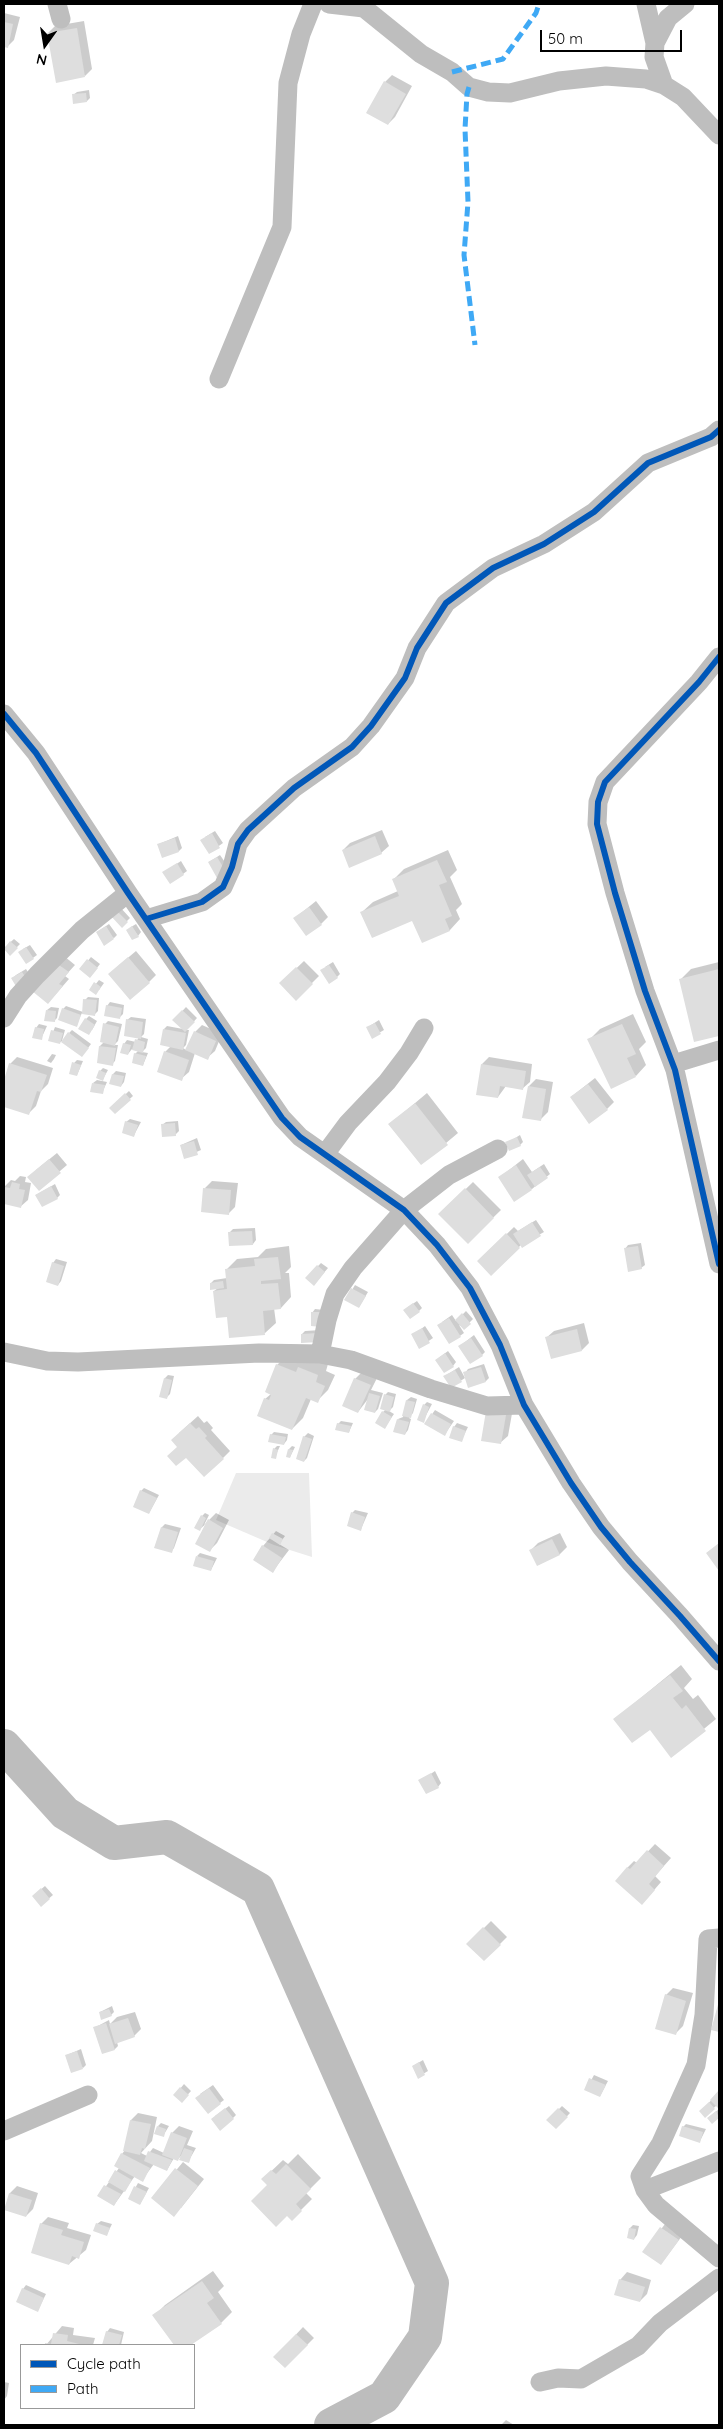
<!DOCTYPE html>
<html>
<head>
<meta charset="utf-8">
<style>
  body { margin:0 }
  #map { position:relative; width:723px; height:2429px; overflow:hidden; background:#fff; font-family:Quicksand,sans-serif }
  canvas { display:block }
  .frame { position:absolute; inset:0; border:5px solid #000; pointer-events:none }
  .legend { position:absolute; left:20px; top:2344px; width:175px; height:65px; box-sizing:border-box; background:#fff; border:1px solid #999; margin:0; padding:6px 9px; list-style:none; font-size:15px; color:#000 }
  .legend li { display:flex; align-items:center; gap:10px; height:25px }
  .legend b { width:25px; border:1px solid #999 }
  .north { position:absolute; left:20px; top:20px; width:50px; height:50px; -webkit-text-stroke:4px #fff; paint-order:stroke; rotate:193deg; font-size:14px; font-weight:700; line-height:20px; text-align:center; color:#000 }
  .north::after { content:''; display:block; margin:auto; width:18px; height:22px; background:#000; clip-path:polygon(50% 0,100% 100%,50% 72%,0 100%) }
  .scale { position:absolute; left:540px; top:30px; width:142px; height:22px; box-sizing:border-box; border:2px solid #000; border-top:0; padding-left:6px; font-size:15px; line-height:18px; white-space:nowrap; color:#000; -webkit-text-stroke:4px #fff; paint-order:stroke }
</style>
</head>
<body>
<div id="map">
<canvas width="723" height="2429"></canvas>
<div class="frame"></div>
<ul class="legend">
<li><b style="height:6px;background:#0057b8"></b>Cycle path</li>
<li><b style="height:6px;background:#3fa9f5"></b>Path</li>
</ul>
<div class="north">N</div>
<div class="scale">50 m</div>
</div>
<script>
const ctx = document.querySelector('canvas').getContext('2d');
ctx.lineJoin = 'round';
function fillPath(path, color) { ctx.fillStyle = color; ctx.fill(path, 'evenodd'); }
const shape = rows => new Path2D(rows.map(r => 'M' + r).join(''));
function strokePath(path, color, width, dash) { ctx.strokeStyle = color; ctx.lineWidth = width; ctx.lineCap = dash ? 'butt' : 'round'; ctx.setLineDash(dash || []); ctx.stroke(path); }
const green = shape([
  [236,1473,309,1473,312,1557,274,1545,216,1520]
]);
const shadow = shape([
  [4,13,20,17,14,40,7,47,4,46],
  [84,21,92,69,85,76,48,33,55,26],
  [392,75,412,86,395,117,388,124,385,82],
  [89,90,90,98,87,101,73,95,77,92],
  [382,830,389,846,381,853,343,850,350,843],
  [215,831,223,843,209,853,205,837],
  [178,836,182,848,179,851,159,844],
  [448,850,457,870,450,877,462,904,456,910,460,919,450,930,423,941,413,919,362,912,373,902,398,891,393,880,404,869],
  [220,855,229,868,209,862],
  [181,861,187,871,183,874,164,872],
  [316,901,328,917,321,924,295,918],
  [120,907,130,918,122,926,111,915],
  [109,924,117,935,114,938,97,932],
  [136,924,141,932,138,936,131,927],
  [14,939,20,944,10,954,4,948],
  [30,945,37,955,26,963,23,949],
  [136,951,156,975,149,982,117,967],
  [64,956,75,965,65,976,69,979,55,995,34,991],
  [91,957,100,964,93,973,81,969],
  [304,961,319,976,296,999,281,983],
  [333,962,340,974,337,977,325,967],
  [719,962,719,1034,695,1040,680,980,691,969],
  [26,969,31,977,12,979,16,975],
  [99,980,104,983,99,990,91,990],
  [88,997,99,998,98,1011,95,1014,82,1013,76,1025,63,1009,66,1006,83,1012,85,1000],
  [110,1002,124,1005,123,1014,120,1017,107,1006],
  [51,1007,59,1008,57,1018,54,1021,47,1010],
  [186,1007,197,1018,186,1030,189,1030,186,1045,183,1048,186,1050,195,1032,202,1025,222,1034,215,1051,207,1058,195,1053,189,1072,181,1079,165,1052,171,1046,164,1029,167,1026,183,1029,174,1020],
  [633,1014,646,1042,639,1049,646,1065,636,1076,589,1040,600,1029],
  [89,1016,97,1021,92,1030,86,1019],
  [131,1017,146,1019,144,1034,141,1037,148,1039,146,1048,142,1052,148,1053,143,1065,135,1054,139,1050,132,1049,128,1054,124,1044,127,1040,136,1042,139,1037,127,1020],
  [379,1020,384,1030,372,1037,368,1027],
  [108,1021,122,1024,118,1041,114,1045,118,1045,115,1061,112,1064,98,1062,100,1046,104,1042,105,1024],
  [39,1024,47,1026,41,1039,36,1028],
  [55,1027,65,1030,62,1041,59,1043,50,1040],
  [72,1030,91,1044,85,1052,69,1033],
  [52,1054,56,1055,54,1059,51,1063,47,1061],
  [17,1057,53,1068,48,1084,41,1091,36,1106,29,1113,4,1105,4,1084,10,1064],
  [489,1057,532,1064,530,1082,522,1089,506,1086,498,1097,482,1064],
  [77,1060,83,1061,77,1075,74,1063],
  [103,1068,108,1070,103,1079,100,1071],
  [116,1071,126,1073,124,1082,121,1086,111,1083,113,1074],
  [595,1078,614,1102,607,1109,571,1097],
  [536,1079,553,1082,548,1112,540,1120,529,1086],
  [97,1080,107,1082,102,1093,93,1083],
  [129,1091,133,1096,115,1112,111,1108],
  [427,1093,458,1133,421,1164,390,1124],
  [130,1119,141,1122,134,1135,126,1122],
  [178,1121,179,1131,175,1135,162,1125,166,1122],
  [520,1135,523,1142,520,1145,507,1143],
  [197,1138,201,1150,185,1157,181,1145],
  [57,1153,67,1165,39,1189,36,1170],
  [523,1159,532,1172,544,1164,550,1174,532,1189,499,1178],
  [20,1176,26,1177,25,1182,31,1183,28,1200,20,1207,4,1203,4,1187,11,1180,15,1181],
  [212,1181,238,1183,235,1207,228,1214,205,1188],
  [473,1182,501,1210,468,1242,440,1214],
  [55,1184,60,1195,57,1198,36,1195],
  [536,1220,544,1232,521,1245,491,1274,479,1261,514,1227,518,1231],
  [255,1228,256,1240,253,1244,229,1233,233,1229],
  [641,1243,645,1265,641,1268,625,1249,628,1245],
  [289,1246,291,1267,285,1273,289,1273,291,1297,281,1308,274,1308,276,1323,265,1333,230,1337,228,1316,214,1291,218,1288,211,1283,214,1280,227,1278,226,1270,237,1259,258,1257,266,1249],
  [56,1259,67,1262,61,1281,58,1285,53,1263],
  [321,1263,328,1268,317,1281,318,1266],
  [355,1285,368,1292,359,1307,346,1300],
  [417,1301,422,1308,419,1311,408,1307],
  [315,1309,324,1310,324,1322,312,1313],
  [466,1311,473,1319,464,1328,459,1325,464,1333,450,1343,442,1322,452,1315,456,1321],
  [584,1323,589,1343,582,1350,546,1338,554,1331],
  [425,1326,433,1338,420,1347,413,1335],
  [321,1330,322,1338,302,1334,305,1331],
  [474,1335,485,1352,482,1355,460,1346],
  [448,1351,456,1362,453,1366,440,1357],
  [288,1354,328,1364,326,1371,335,1375,328,1390,317,1401,311,1399,303,1418,292,1429,265,1399,271,1394,277,1365],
  [484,1364,489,1378,486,1381,469,1387,465,1373,468,1369],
  [459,1367,465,1378,451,1387,445,1376],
  [362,1372,377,1378,371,1390,383,1393,378,1409,375,1412,368,1399,358,1412,355,1379],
  [168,1375,174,1376,170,1394,167,1397,165,1378],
  [388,1392,396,1394,393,1407,389,1411,394,1414,385,1427,383,1412,386,1409,385,1395],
  [411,1397,417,1399,413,1413,409,1418,411,1419,408,1430,405,1434,398,1419,403,1417,407,1400],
  [427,1402,432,1404,423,1421,424,1405],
  [513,1408,508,1436,500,1443,487,1412],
  [435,1410,454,1421,445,1434,426,1423],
  [198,1416,204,1423,207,1421,213,1428,211,1430,230,1451,223,1458,178,1447,179,1433],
  [341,1421,353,1423,349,1432,338,1424],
  [457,1423,468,1427,461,1441,454,1427],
  [274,1432,288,1434,287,1440,284,1444,271,1435],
  [308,1433,314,1436,307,1458,304,1461,304,1437],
  [277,1446,280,1446,275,1457,274,1449],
  [292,1446,295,1447,290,1457,289,1449],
  [144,1488,159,1495,149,1513,141,1491],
  [355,1510,368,1513,361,1529,352,1513],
  [205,1513,209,1515,204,1525,216,1513,229,1520,217,1543,210,1550,207,1523,200,1529,202,1516],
  [165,1524,181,1528,174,1548,171,1552,156,1547,162,1527],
  [276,1531,285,1536,279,1544,289,1550,273,1571,263,1546],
  [560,1533,567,1547,560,1554,538,1565,531,1550,538,1543],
  [200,1553,217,1558,211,1570,197,1556],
  [681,1665,692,1679,684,1688,693,1699,698,1695,716,1719,671,1756,650,1728,615,1719],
  [435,1771,441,1783,438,1787,420,1781],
  [655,1844,671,1858,655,1876,661,1882,649,1896,627,1868,634,1861,637,1863],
  [45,1886,53,1895,41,1905,33,1896],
  [491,1921,507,1937,484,1960,468,1944],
  [673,1988,693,1993,683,2026,676,2033,666,1995],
  [112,2006,114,2012,111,2015,100,2012],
  [135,2012,141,2029,134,2036,117,2042,118,2046,115,2049,103,2053,94,2028,109,2020,110,2024,117,2017],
  [81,2049,86,2065,83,2068,67,2055],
  [423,2060,428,2071,418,2077,413,2066],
  [594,2075,608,2081,600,2096,586,2090],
  [184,2084,191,2091,182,2101,175,2095],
  [213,2085,224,2100,208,2112,200,2094],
  [719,2092,719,2107,717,2105,705,2116,701,2111],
  [229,2106,236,2115,233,2118,215,2116],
  [562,2106,570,2113,556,2128,548,2120],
  [719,2109,719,2117,712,2123,708,2118],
  [138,2113,157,2117,152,2141,141,2153,147,2156,153,2148,164,2153,172,2133,179,2126,193,2131,187,2145,196,2148,188,2162,183,2154,177,2160,174,2158,167,2170,154,2164,142,2180,135,2176,114,2205,99,2196,119,2168,122,2154,125,2150,131,2120],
  [161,2123,169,2126,163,2136,158,2126],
  [686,2124,706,2129,700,2141,683,2127],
  [298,2154,321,2178,306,2193,312,2199,292,2219,263,2179,283,2160,288,2164],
  [183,2162,204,2179,181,2208,153,2198],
  [138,2183,149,2188,140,2204,129,2199],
  [17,2186,38,2193,33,2209,26,2216,5,2209,10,2193],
  [48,2217,69,2223,67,2228,91,2235,86,2250,69,2264,41,2224],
  [668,2220,685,2232,661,2264,644,2252],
  [101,2221,112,2224,107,2234,97,2224],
  [633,2225,639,2226,637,2235,634,2239,630,2228],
  [213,2271,224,2286,218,2292,232,2312,221,2323,189,2345,175,2345,154,2316,165,2305],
  [627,2272,651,2280,647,2294,640,2301,620,2280],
  [26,2285,46,2294,38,2310,23,2289],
  [62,2326,74,2328,73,2335,95,2338,93,2345,46,2345],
  [303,2327,314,2338,285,2367,275,2357],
  [110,2328,124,2332,121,2345,103,2345,107,2332],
  [4,2382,9,2383,7,2396,4,2400],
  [506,2420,514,2425,501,2425]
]);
const river = shape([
  [4,1746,65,1813,114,1843,167,1837,258,1889,432,2283,425,2337,384,2397,331,2425]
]);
const building = shape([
  [4,22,13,24,8,48,4,47],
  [77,28,85,77,56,83,47,33],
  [384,81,406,94,388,125,366,113],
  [86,93,87,102,73,104,72,94],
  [212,833,220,848,209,854,200,840],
  [375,836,382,854,349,868,342,850],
  [175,838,179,852,162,858,157,844],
  [217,857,226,872,217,878,208,862],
  [437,860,447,882,439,885,452,916,445,919,450,931,422,943,412,921,372,938,360,912,399,896,392,879],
  [177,863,184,875,170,884,162,872],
  [309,907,322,925,306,936,293,918],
  [116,910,128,922,122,928,110,915],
  [106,926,114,939,104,946,96,932],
  [132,926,139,937,132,940,126,930],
  [10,941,18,948,10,956,4,949],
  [26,947,34,959,26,964,18,952],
  [128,957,150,983,130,1000,108,974],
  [87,959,98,968,90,978,79,969],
  [56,963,69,972,59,984,63,986,48,1004,32,991],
  [329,965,338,978,329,984,320,970],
  [296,967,313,984,296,1001,279,983],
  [719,969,719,1036,694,1042,679,979],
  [22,972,28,981,17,988,11,978],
  [94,982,101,987,96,995,89,990],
  [83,999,97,1000,95,1016,82,1014],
  [106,1005,122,1008,120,1019,104,1016],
  [62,1008,81,1015,77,1027,58,1020],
  [46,1010,56,1011,55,1022,44,1021],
  [182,1010,195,1022,185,1032,172,1020],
  [85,1018,95,1025,89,1035,78,1029],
  [126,1019,143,1022,141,1039,124,1036],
  [103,1023,119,1027,115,1046,100,1042],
  [375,1023,381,1034,372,1039,366,1027],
  [622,1024,636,1054,627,1058,636,1077,611,1089,587,1039],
  [35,1027,44,1029,42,1040,32,1038],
  [163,1029,186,1033,183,1050,160,1045],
  [51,1030,63,1033,60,1044,48,1041],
  [194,1031,216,1041,208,1060,185,1050],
  [68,1032,89,1048,82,1057,61,1042],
  [135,1039,145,1042,143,1053,132,1050],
  [123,1043,131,1045,128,1055,120,1053],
  [99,1046,116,1048,113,1066,97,1063],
  [164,1051,189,1060,182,1081,157,1072],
  [134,1053,146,1056,143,1066,132,1063],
  [72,1062,81,1065,77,1076,69,1074],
  [9,1063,47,1075,41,1092,37,1091,29,1115,4,1107,4,1080],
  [481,1064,526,1071,523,1090,500,1086,498,1098,476,1095],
  [99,1070,106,1073,103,1081,96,1078],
  [112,1074,124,1076,121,1087,109,1084],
  [92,1083,105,1085,103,1094,90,1092],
  [588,1084,608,1110,589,1124,570,1097],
  [528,1086,546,1089,541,1121,522,1118],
  [125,1093,131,1100,115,1114,109,1108],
  [415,1103,448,1145,421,1165,388,1124],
  [125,1121,138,1125,134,1137,122,1133],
  [175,1123,176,1136,162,1137,161,1124],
  [517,1137,521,1146,509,1151,505,1142],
  [194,1141,198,1155,184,1159,180,1145],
  [49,1159,61,1173,39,1191,27,1177],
  [516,1165,532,1190,514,1202,498,1177],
  [540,1167,548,1178,535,1187,527,1175],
  [12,1182,20,1184,19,1189,25,1190,21,1208,4,1204,4,1187,10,1188],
  [51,1186,58,1199,42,1207,35,1195],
  [203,1188,231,1190,229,1215,201,1212],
  [465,1188,494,1218,468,1244,438,1214],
  [532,1222,541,1236,522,1248,513,1234],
  [252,1231,253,1245,229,1246,228,1232],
  [506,1233,520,1248,491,1276,477,1261],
  [638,1246,642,1269,628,1272,624,1248],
  [278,1257,281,1279,261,1281,261,1284,278,1283,281,1309,263,1311,265,1335,229,1338,227,1317,216,1318,213,1291,227,1289,225,1269,255,1266,254,1259],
  [52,1262,64,1266,58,1286,46,1282],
  [317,1265,325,1272,314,1286,305,1278],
  [223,1281,224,1288,210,1290,210,1283],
  [351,1288,366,1296,359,1308,344,1300],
  [413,1303,420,1312,410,1319,403,1310],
  [311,1312,321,1312,321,1327,311,1326],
  [462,1313,471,1324,464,1330,455,1320],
  [449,1318,461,1337,449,1344,437,1325],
  [422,1328,430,1343,419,1349,411,1334],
  [577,1329,582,1351,551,1359,545,1337],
  [318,1333,319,1342,301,1343,301,1334],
  [471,1338,483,1356,470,1364,458,1346],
  [445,1353,454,1367,444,1373,435,1360],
  [276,1364,296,1372,298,1367,318,1375,316,1382,325,1386,318,1403,306,1398,292,1430,257,1416,264,1398,269,1400,271,1395,265,1392],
  [481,1367,486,1382,468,1388,463,1372],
  [455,1370,462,1382,451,1388,443,1376],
  [164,1378,172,1380,167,1399,159,1397],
  [354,1378,371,1385,358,1413,342,1406],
  [369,1393,380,1396,375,1413,364,1410],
  [384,1394,394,1397,390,1412,380,1409],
  [406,1400,415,1402,411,1418,402,1416],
  [423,1404,429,1407,424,1423,417,1420],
  [382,1411,392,1417,385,1429,375,1423],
  [486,1411,506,1415,501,1444,481,1441],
  [431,1413,451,1424,445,1436,424,1424],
  [397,1419,409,1422,405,1435,393,1432],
  [190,1423,196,1429,199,1427,207,1436,205,1438,224,1459,204,1477,186,1458,176,1466,167,1456,177,1447,171,1440],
  [337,1423,351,1426,349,1433,335,1430],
  [453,1426,466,1431,462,1442,449,1438],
  [270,1434,286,1437,284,1445,268,1442],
  [303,1436,312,1439,304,1462,296,1459],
  [273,1448,278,1450,276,1459,271,1458],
  [288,1449,293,1450,290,1458,286,1457],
  [140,1490,157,1498,149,1514,133,1507],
  [351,1512,365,1517,361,1531,347,1526],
  [201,1515,206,1518,200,1531,194,1528],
  [208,1519,223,1528,210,1552,195,1544],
  [161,1527,178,1532,172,1553,154,1548],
  [272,1533,283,1539,280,1545,269,1538],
  [552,1539,560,1555,537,1566,529,1550],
  [719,1543,719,1571,706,1553],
  [262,1545,282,1558,273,1573,253,1560],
  [196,1556,214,1561,211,1571,193,1566],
  [670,1675,683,1691,673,1698,682,1709,686,1705,706,1731,671,1758,650,1730,632,1743,613,1719],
  [431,1773,439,1788,426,1794,418,1780],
  [647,1850,664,1866,649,1884,655,1890,642,1905,615,1881,627,1867,630,1869],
  [41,1888,50,1899,41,1907,32,1896],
  [483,1927,501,1945,484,1961,466,1944],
  [665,1994,686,2001,676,2035,655,2029],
  [719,2001,719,2032,711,2030],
  [109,2009,112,2016,101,2020,99,2012],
  [128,2018,135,2037,115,2044,109,2024],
  [106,2023,115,2050,102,2054,93,2027],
  [77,2051,83,2069,71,2073,65,2055],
  [419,2062,425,2075,418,2079,412,2066],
  [589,2078,606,2085,600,2097,584,2090],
  [180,2087,189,2095,182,2103,173,2095],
  [209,2088,221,2104,208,2114,195,2098],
  [719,2090,719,2109,710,2100],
  [709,2102,715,2109,705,2118,699,2111],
  [225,2108,234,2119,220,2131,211,2119],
  [558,2108,568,2117,556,2129,546,2120],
  [716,2111,719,2118,712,2124,707,2118],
  [130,2120,151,2124,145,2149,142,2148,140,2155,123,2151],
  [157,2126,166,2129,164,2137,154,2134],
  [682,2126,703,2132,700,2143,679,2136],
  [171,2132,187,2138,178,2161,162,2155],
  [184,2148,193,2151,189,2163,179,2160],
  [148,2151,172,2160,167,2171,144,2161],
  [121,2153,150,2168,143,2182,114,2166],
  [286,2164,311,2189,296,2204,302,2211,292,2221,287,2216,276,2227,251,2201,267,2185,261,2179,271,2170,276,2174],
  [175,2168,198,2186,174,2217,151,2198],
  [115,2170,132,2180,125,2192,108,2182],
  [104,2185,121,2194,114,2206,97,2196],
  [134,2186,147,2192,140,2205,128,2199],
  [9,2193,32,2200,26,2217,4,2210],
  [40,2223,63,2230,61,2235,84,2242,79,2259,72,2256,69,2265,31,2253],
  [96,2223,110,2228,107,2236,93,2231],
  [660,2227,679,2240,661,2265,642,2252],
  [629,2228,636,2229,634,2240,627,2238],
  [619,2279,645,2287,640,2302,614,2295],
  [202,2281,214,2298,207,2303,222,2324,191,2345,174,2345,152,2315],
  [22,2288,44,2298,38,2312,16,2302],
  [106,2331,122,2335,119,2345,102,2345],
  [53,2333,68,2335,67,2341,83,2345,45,2345,45,2343,51,2344],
  [296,2334,308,2345,285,2368,273,2357]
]);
const street = shape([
  [57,4,61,19],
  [329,4,364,8,421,54,452,72,469,87,488,92,510,93,559,81,606,76,646,79,664,85,683,97,719,135],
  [646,4,655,43],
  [664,85,654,57,655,43,668,18,685,4],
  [219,379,282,227,288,83,301,34,313,4],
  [719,657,699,682,605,782,598,802,597,824,615,893,645,991,675,1070,719,1264],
  [4,714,36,753,128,893,282,1118,300,1137,404,1210,437,1245,470,1288,500,1345,524,1405,571,1483,601,1527,630,1562,680,1616,719,1661],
  [146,919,202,902,223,887,232,867,238,844,248,830,294,788,352,747,371,726,405,678,417,648,446,603,493,568,544,544,594,512,648,463,711,437,719,430],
  [4,1018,18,996,37,975,82,930,128,893],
  [673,1064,719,1050],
  [325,1154,348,1123,387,1082,409,1053,424,1028],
  [4,1352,47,1361,78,1362,259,1353,320,1354,351,1360,431,1389,487,1406,524,1405],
  [320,1354,327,1320,335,1294,353,1268,404,1210,449,1175,498,1149],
  [719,1938,708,1939,704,2015,696,2065,661,2143,640,2176,645,2190,656,2205,719,2258],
  [4,2131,88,2095],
  [645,2190,719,2161],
  [540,2382,558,2378,581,2379,638,2346,660,2323,719,2278]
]);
const quiet = shape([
  [452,72,503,59,536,13,539,4],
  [469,87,467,94,465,129,468,202,464,255,475,345]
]);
const cycleway = shape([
  [719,657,699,682,605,782,598,802,597,824,615,893,645,991,675,1070,719,1264],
  [4,714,36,753,128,893,282,1118,300,1137,404,1210,437,1245,470,1288,500,1345,524,1405,571,1483,601,1527,630,1562,680,1616,719,1661],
  [146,919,202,902,223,887,232,867,238,844,248,830,294,788,352,747,371,726,405,678,417,648,446,603,493,568,544,544,594,512,648,463,711,437,719,430]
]);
fillPath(green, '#ebebeb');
fillPath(shadow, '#0003');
strokePath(river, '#bdbdbd', 34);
fillPath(building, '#dedede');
strokePath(street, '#bebebe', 19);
strokePath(quiet, '#3fa9f5', 5, [10, 5]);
strokePath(cycleway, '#0057b8', 6);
</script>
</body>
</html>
